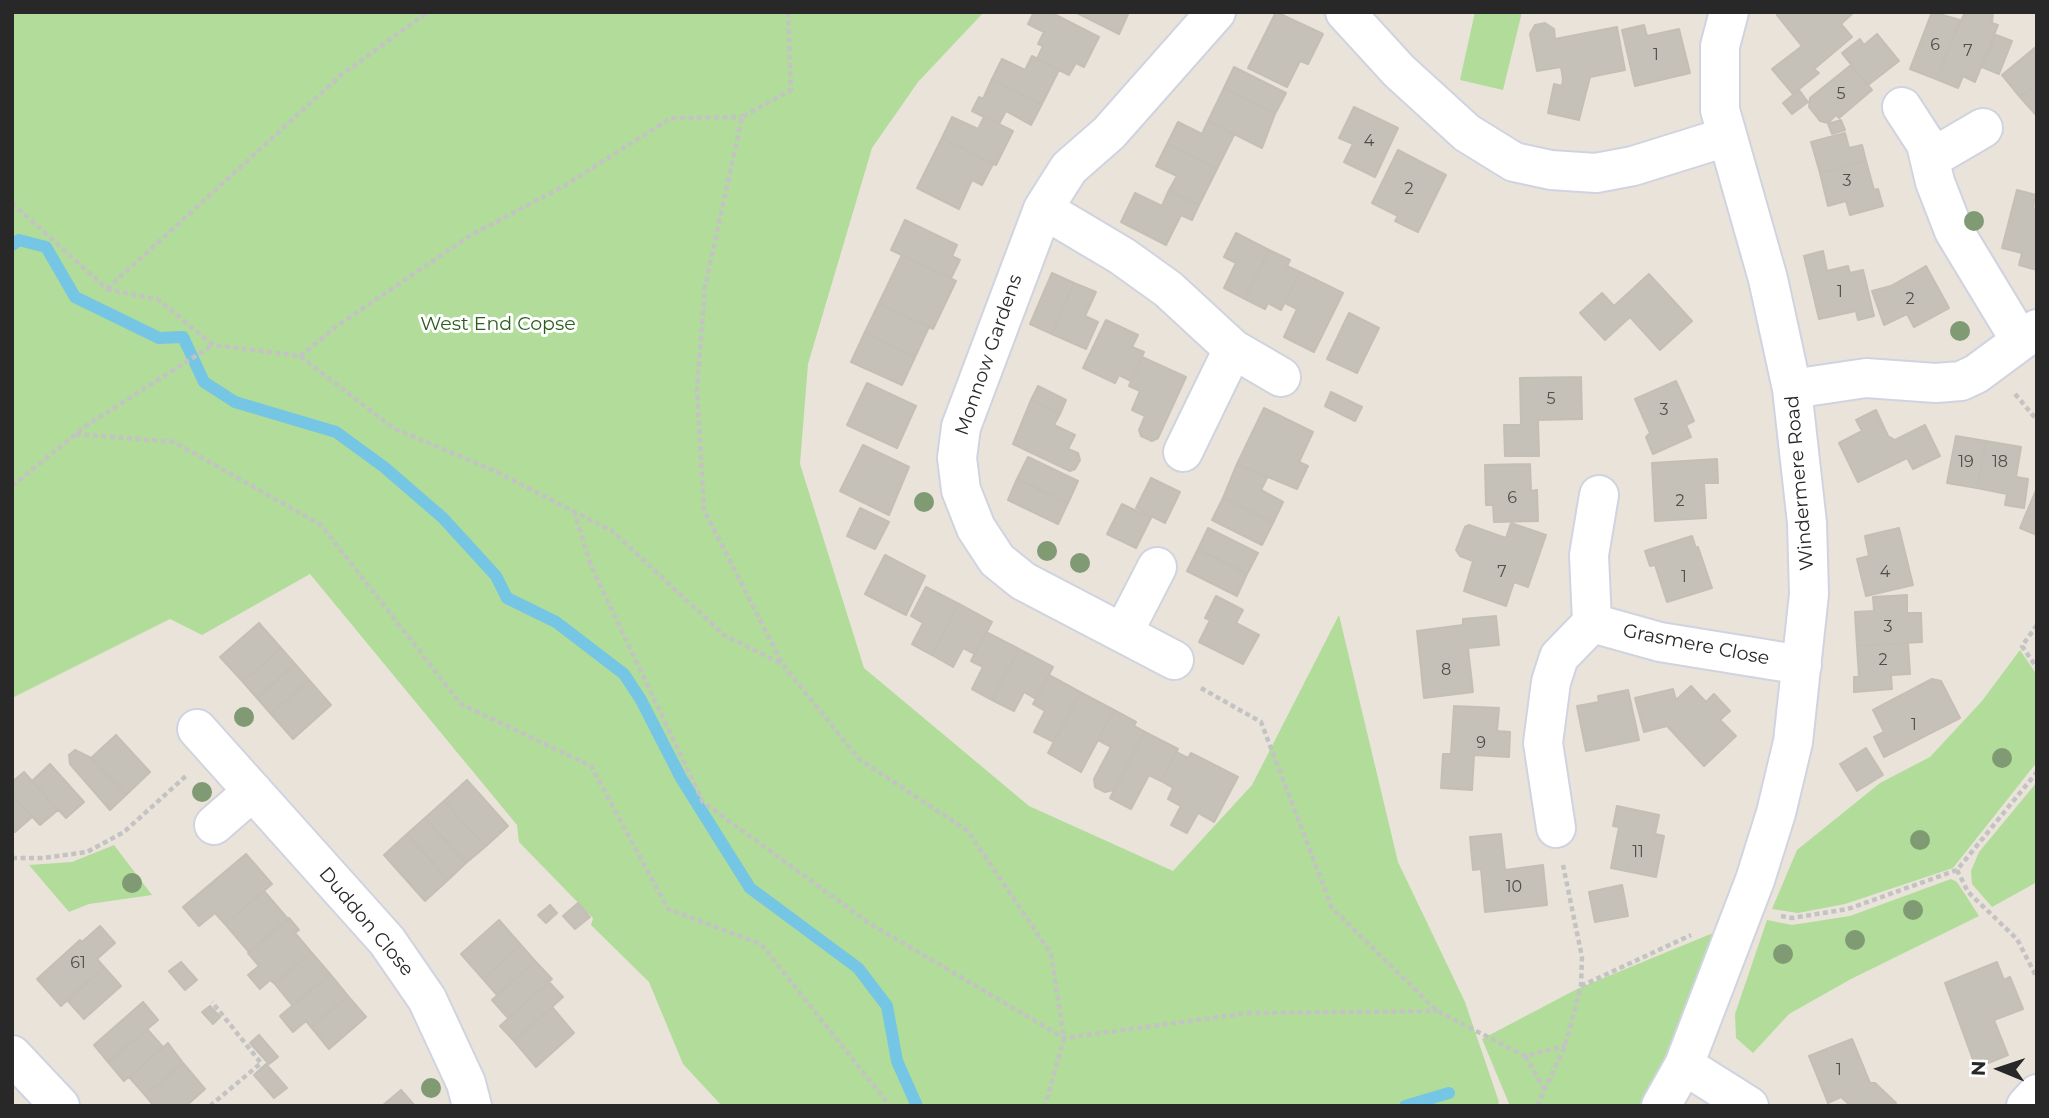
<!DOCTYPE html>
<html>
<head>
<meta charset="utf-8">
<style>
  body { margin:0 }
  #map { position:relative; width:2049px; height:1118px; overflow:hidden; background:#e9e3da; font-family:Montserrat,sans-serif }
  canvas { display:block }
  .frame { position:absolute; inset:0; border:14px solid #282828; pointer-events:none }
  .north { position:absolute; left:1965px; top:1034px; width:70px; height:70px; -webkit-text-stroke:5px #fff; paint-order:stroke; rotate:272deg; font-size:19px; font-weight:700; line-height:28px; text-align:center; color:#282828 }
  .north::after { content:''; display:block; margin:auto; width:24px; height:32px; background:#282828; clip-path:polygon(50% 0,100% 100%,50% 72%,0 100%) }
</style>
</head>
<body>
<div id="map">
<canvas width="2049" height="1118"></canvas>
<div class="frame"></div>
<div class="north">N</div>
</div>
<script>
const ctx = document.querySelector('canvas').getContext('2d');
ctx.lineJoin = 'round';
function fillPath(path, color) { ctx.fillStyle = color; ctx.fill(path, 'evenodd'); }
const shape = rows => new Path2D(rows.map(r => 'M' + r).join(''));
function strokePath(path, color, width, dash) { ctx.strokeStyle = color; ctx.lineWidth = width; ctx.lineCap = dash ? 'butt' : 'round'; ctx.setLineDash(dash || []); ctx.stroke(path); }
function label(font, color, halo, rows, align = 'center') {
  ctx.font = font + ' Montserrat,sans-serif'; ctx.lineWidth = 6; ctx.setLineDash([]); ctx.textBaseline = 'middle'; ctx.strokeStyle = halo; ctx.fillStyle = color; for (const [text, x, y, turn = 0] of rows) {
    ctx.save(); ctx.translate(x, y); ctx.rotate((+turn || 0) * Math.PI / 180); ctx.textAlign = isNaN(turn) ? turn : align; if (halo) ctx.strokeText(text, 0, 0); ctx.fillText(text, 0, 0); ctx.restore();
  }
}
const green = shape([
  [12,12,984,12,918,82,872,148,808,364,800,464,864,668,1029,806,1173,871,1252,785,1339,615,1398,862,1465,1002,1499,1102,1497,1106,722,1106,683,1064,649,982,591,925,593,918,519,842,517,825,310,574,202,635,170,619,12,698],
  [1475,12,1522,12,1503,90,1460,80],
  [2020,650,2037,675,2037,762,1953,868,1845,904,1798,913,1772,909,1797,850,1880,783,1930,757,1982,701],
  [2037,782,2037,882,1992,907,1972,884,1971,871,1979,852],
  [114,845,152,895,89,904,69,912,29,865,72,862],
  [1951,879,1957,882,1979,916,1851,979,1789,1014,1753,1053,1736,1038,1735,1014,1767,920,1792,925,1850,916],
  [1718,931,1670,1052,1639,1106,1510,1106,1482,1039,1577,989]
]);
const stream = shape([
  [12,245,19,240,46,247,75,297,159,338,183,337,204,382,235,402,336,432,384,467,443,518,496,576,507,598,556,622,624,674,641,700,681,778,750,888,858,968,887,1006,897,1061,917,1106],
  [1405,1106,1449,1093]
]);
const building = shape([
  [1034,12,1050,12,1099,37,1084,67,1076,63,1069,75,1037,59,1043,46,1038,44,1044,32,1028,24,1034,12],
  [1075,12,1129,12,1119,34,1075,12],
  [1276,12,1323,34,1308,64,1300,61,1287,87,1248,68,1276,12],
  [1781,12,1854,12,1841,24,1852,37,1814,69,1819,73,1793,94,1772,69,1802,46,1777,15,1781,12],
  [1932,12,1960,20,1936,79,1910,69,1932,12],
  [1965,12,1993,12,1992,23,1998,25,1975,82,1963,76,1958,88,1936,79,1965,12],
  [1545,23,1554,29,1555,39,1617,27,1625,70,1590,77,1579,120,1548,113,1554,84,1562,86,1563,79,1561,67,1537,71,1530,34,1535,25,1545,23],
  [1644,25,1647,36,1679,29,1690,73,1635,86,1622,30,1644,25],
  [1877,34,1899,61,1868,85,1842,53,1860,39,1864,45,1877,34],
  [1996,35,2012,41,1999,74,1982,67,1996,35],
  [2037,46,2037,83,2020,97,2002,75,2037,46],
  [1032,56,1059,70,1042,104,992,79,1002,59,1025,70,1032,56],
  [1851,65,1872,90,1839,118,1836,115,1828,123,1820,121,1809,107,1810,98,1851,65],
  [1234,67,1286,93,1275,114,1224,88,1234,67],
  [992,79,1042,104,1031,125,1006,111,999,124,972,111,979,97,983,99,992,79],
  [2037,83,2037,116,2020,97,2037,83],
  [1224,88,1275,114,1262,148,1208,121,1224,88],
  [1799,90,1808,102,1792,114,1783,103,1799,90],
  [1354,107,1398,128,1375,177,1344,162,1353,144,1339,138,1354,107],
  [952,117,978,129,984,117,1013,131,996,165,942,138,952,117],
  [1841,120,1845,130,1832,134,1828,124,1841,120],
  [1208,121,1234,135,1217,169,1167,144,1178,122,1202,134,1208,121],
  [1845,133,1849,148,1862,145,1866,161,1820,173,1811,142,1845,133],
  [942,138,993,164,982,185,972,180,959,209,917,188,942,138],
  [1167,144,1217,169,1199,205,1169,190,1177,176,1156,166,1167,144],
  [1398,150,1446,175,1418,232,1395,221,1398,216,1372,203,1398,150],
  [1866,161,1874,190,1878,189,1883,206,1850,215,1846,201,1828,206,1820,173,1866,161],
  [1169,190,1199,205,1192,220,1181,215,1166,245,1121,222,1135,193,1162,206,1169,190],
  [2017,190,2036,195,2033,208,2037,209,2037,270,2019,265,2022,253,2002,248,2017,190],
  [905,220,957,245,952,256,960,260,951,278,891,250,905,220],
  [1236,233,1269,250,1245,299,1224,288,1236,263,1224,257,1236,233],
  [1269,250,1290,260,1287,266,1300,272,1281,310,1268,303,1265,309,1245,299,1269,250],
  [1823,251,1827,271,1848,266,1850,273,1863,270,1874,316,1858,320,1856,311,1819,319,1804,256,1823,251],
  [902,255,956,281,933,329,879,303,902,255],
  [1926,266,1949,308,1914,327,1907,314,1884,325,1872,291,1891,286,1926,266],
  [1300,272,1343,293,1314,352,1284,337,1297,309,1285,303,1300,272],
  [1052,273,1074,283,1052,334,1030,324,1052,273],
  [1649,274,1692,321,1660,350,1630,317,1605,340,1580,313,1602,293,1614,306,1649,274],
  [1074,283,1096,292,1085,316,1098,322,1086,349,1052,334,1074,283],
  [879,303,929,327,915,357,865,332,879,303],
  [1349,313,1379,328,1357,373,1327,359,1349,313],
  [1106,320,1138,335,1132,347,1144,352,1131,381,1119,375,1115,383,1083,368,1106,320],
  [865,332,915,357,902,385,851,362,865,332],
  [1142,357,1186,377,1158,438,1152,441,1141,436,1139,430,1145,416,1132,410,1140,391,1129,386,1142,357],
  [1581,377,1582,419,1538,420,1539,456,1505,456,1504,425,1521,425,1520,378,1581,377],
  [1676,381,1694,421,1686,425,1691,437,1653,454,1646,437,1650,433,1635,399,1676,381],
  [867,383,916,406,897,448,847,425,867,383],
  [1038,386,1066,400,1060,414,1031,400,1038,386],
  [1331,392,1362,407,1355,421,1325,406,1331,392],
  [1031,400,1060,414,1054,425,1075,435,1068,449,1078,453,1080,460,1075,469,1070,471,1013,444,1031,400],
  [1264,408,1313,432,1299,462,1308,466,1297,489,1237,464,1264,408],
  [1876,410,1888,436,1895,440,1925,425,1940,456,1913,469,1907,458,1858,482,1839,443,1862,431,1856,420,1876,410],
  [1956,436,1986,441,1977,488,1947,483,1956,436],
  [1986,441,2021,447,2016,477,2028,479,2024,508,2005,505,2007,494,1977,488,1986,441],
  [863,445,909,467,889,515,840,491,863,445],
  [1028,457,1078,481,1068,503,1017,479,1028,457],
  [1717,459,1718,483,1704,483,1706,518,1655,521,1652,463,1717,459],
  [1237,464,1267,478,1261,490,1283,502,1273,523,1223,498,1237,464],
  [1530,464,1531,491,1537,490,1538,521,1494,522,1493,505,1486,505,1485,465,1530,464],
  [1151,478,1180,492,1165,523,1136,508,1151,478],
  [1017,479,1068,503,1058,524,1008,500,1017,479],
  [2037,488,2037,535,2020,528,2037,488],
  [1223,498,1273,523,1262,545,1212,520,1223,498],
  [1122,504,1151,518,1136,548,1107,534,1122,504],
  [860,508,889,522,875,549,847,536,860,508],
  [1511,523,1546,535,1528,587,1514,582,1506,606,1464,591,1473,561,1460,556,1456,550,1465,527,1469,525,1506,538,1511,523],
  [1208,528,1258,553,1247,574,1198,549,1208,528],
  [1899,528,1913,585,1866,596,1857,559,1869,556,1865,536,1899,528],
  [1692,536,1696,548,1698,547,1712,588,1667,602,1655,565,1650,566,1645,551,1692,536],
  [1198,549,1247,574,1237,596,1187,571,1198,549],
  [885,555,925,576,906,615,865,594,885,555],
  [926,587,959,604,932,655,912,644,923,623,911,616,926,587],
  [1907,595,1907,613,1921,613,1922,642,1857,646,1855,612,1874,611,1873,597,1907,595],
  [1216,596,1243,610,1236,623,1259,635,1243,664,1199,642,1210,620,1205,618,1216,596],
  [959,604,992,622,975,654,963,648,953,667,932,655,959,604],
  [1496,616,1499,645,1468,648,1473,692,1424,698,1417,631,1463,625,1463,619,1496,616],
  [259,623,281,648,243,682,220,657,259,623],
  [986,632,1019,649,992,700,972,689,983,667,971,661,986,632],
  [1908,643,1910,674,1891,675,1892,689,1854,692,1854,677,1859,677,1857,646,1908,643],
  [281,648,295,664,257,698,243,682,281,648],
  [1019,649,1053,667,1036,699,1024,692,1014,711,992,700,1019,649],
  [295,664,309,680,271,714,257,698,295,664],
  [1049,675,1080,692,1054,742,1034,732,1045,711,1033,704,1049,675],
  [1932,679,1941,681,1960,718,1884,757,1874,737,1884,732,1873,710,1932,679],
  [309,680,331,705,293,739,271,714,309,680],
  [1691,686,1706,702,1714,694,1730,711,1720,720,1736,736,1704,766,1667,726,1644,732,1635,698,1673,689,1676,700,1691,686],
  [1628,690,1639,740,1586,751,1577,706,1599,702,1598,696,1628,690],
  [1080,692,1114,710,1081,772,1048,753,1080,692],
  [1454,706,1499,708,1497,731,1510,732,1509,757,1474,755,1472,790,1441,788,1443,754,1451,754,1454,706],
  [1114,710,1136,722,1134,726,1145,732,1114,790,1105,792,1095,787,1094,779,1111,747,1098,740,1114,710],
  [1145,732,1178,749,1161,781,1149,775,1131,809,1110,798,1145,732],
  [116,735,150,772,126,795,91,758,116,735],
  [1866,748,1883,775,1857,791,1840,764,1866,748],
  [75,750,91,758,126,795,110,810,70,764,69,755,75,750],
  [1176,752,1188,758,1191,753,1238,777,1214,822,1198,813,1187,833,1171,825,1181,806,1168,799,1173,788,1161,781,1176,752],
  [50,764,84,802,66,818,32,781,50,764],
  [24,772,58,810,40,825,12,795,12,782,24,772],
  [467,780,508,826,485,847,444,801,467,780],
  [12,795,32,817,15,832,12,830,12,795],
  [444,801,485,847,466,863,425,818,444,801],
  [1617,806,1659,815,1655,834,1664,836,1656,877,1611,868,1619,827,1613,826,1617,806],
  [425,818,466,863,448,880,407,834,425,818],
  [407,834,448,880,425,901,384,855,407,834],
  [1501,834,1505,870,1543,865,1547,905,1485,912,1481,869,1473,870,1470,837,1501,834],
  [246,854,272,884,225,924,215,913,199,926,183,907,246,854],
  [1622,885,1628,916,1595,922,1589,892,1622,885],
  [264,891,288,919,249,952,225,924,264,891],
  [578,903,590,917,575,929,563,916,578,903],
  [550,905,557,913,546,923,538,915,550,905],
  [289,918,299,930,295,933,311,952,275,984,270,980,260,989,248,975,259,966,248,953,289,918],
  [499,920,521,945,483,979,461,954,499,920],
  [100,926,115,943,97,959,104,967,61,1006,37,979,80,940,82,942,100,926],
  [521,945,535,961,497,995,483,979,521,945],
  [311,952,330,974,293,1006,275,984,311,952],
  [535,961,552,979,508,1018,492,1000,535,961],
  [181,962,197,980,185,990,169,971,181,962],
  [1997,962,2004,980,2010,977,2023,1009,1994,1020,2008,1055,1976,1068,1945,983,1997,962],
  [104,967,121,986,84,1019,67,1000,104,967],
  [330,974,348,996,311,1027,306,1021,293,1032,280,1016,330,974],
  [549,982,563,997,514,1041,500,1026,549,982],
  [348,996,366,1017,329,1049,311,1027,348,996],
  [143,1002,158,1020,108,1062,94,1045,143,1002],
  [210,1006,220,1017,213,1024,202,1012,210,1006],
  [552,1007,574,1033,536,1067,514,1041,552,1007],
  [147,1029,163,1047,124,1081,108,1062,147,1029],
  [259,1035,278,1057,269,1064,250,1043,259,1035],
  [1852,1039,1870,1083,1875,1083,1896,1103,1893,1106,1851,1106,1841,1097,1828,1103,1809,1056,1852,1039],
  [168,1043,183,1063,145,1095,129,1077,168,1043],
  [183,1063,205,1089,186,1106,154,1106,145,1095,183,1063],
  [266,1064,287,1088,274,1098,254,1075,266,1064],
  [401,1090,415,1106,382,1106,401,1090]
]);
const path = shape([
  [788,12,791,90,742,117,705,287,697,390,704,510,783,665,859,759,968,831,1051,954,1064,1038,1045,1106],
  [12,203,107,289,159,300,213,345,300,356,393,428,495,471,612,531,724,635,782,664],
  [107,289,341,75,428,12],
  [300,356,337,326,471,235,564,186,671,118,742,117],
  [2015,394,2037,420],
  [76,434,174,442,321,525,461,704,591,766,668,909,761,944,890,1106],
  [12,486,87,425,213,345],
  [574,511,591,566,703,802,869,923,1064,1038,1248,1013,1437,1011],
  [2037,625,2022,646,2037,668],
  [1201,688,1261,722,1332,908,1437,1011,1525,1056,1565,1046],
  [12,858,43,858,87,852,124,832,187,775],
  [1957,870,1968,892,2017,939,2037,978],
  [1781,916,1792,918,1848,909,1957,870,2037,772],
  [1581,986,1691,935],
  [1525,1056,1545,1090],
  [210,1106,261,1063,212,1002],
  [1537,1106,1565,1046,1581,986,1582,957,1563,865]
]);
const minor = shape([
  [1345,12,1399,71,1467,133,1514,162,1551,170,1596,173,1633,166,1726,137],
  [1902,107,1926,144,1935,182,1954,231,2020,340],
  [1930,159,1983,128],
  [1043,209,1122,256,1168,289,1233,349,1183,452],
  [1233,349,1281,377],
  [1792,389,1866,378,1936,383,1961,381,1976,374,2037,329],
  [1592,623,1660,642,1802,665],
  [1123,633,1157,567],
  [1174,660,1023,581,997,560,976,528,961,490,957,458,961,427,1043,209,1069,168,1109,133,1216,12],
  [197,729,387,941,427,999,466,1083,472,1106],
  [214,825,253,791],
  [1556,828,1543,743,1551,682,1559,657,1592,623,1589,555,1599,495],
  [12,1055,60,1106],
  [1684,1065,1749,1106],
  [1661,1106,1684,1065,1755,880,1776,813,1793,742,1809,594,1807,523,1792,389,1768,279,1720,110,1720,46,1729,12],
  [2026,1106,2037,1094]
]);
const trees = [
  [1974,221],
  [1960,331],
  [924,502],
  [1047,551],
  [1080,563],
  [244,717],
  [2002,758],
  [202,792],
  [1920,840],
  [132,883],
  [1913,910],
  [1855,940],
  [1783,954],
  [431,1088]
];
const numberNames = [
  ["6",1935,45],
  ["7",1968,51],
  ["1",1656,55],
  ["5",1841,94],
  ["4",1369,141],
  ["3",1847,181],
  ["2",1409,189],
  ["1",1840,292],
  ["2",1910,299],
  ["5",1551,399],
  ["3",1664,410],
  ["19",1966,462],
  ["18",2000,462],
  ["6",1512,498],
  ["2",1680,501],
  ["7",1502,572],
  ["4",1885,572],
  ["1",1684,577],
  ["3",1888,627],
  ["2",1883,660],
  ["8",1446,670],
  ["1",1914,725],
  ["9",1481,743],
  ["11",1638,852],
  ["10",1514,887],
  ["61",78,963],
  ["1",1839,1070]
];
const parkNames = [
  ["West End Copse",498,324]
];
const streetNames = [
  ["Monnow Gardens",989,355,-71],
  ["Windermere Road",1800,483,-95],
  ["Grasmere Close",1696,645,11],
  ["Duddon Close",366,922,50]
];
fillPath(green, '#b1dc9a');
strokePath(stream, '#74c6e4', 12);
fillPath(building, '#c5c1b9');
strokePath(building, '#c4bfb4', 2);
strokePath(minor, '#d0d3e0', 42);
strokePath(path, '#c3c3c3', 4.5, [5, 3.5]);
strokePath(minor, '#fff', 38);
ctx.fillStyle = '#809a73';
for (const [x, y] of trees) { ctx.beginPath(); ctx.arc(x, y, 10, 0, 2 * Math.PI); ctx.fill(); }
label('16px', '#4f4e4c', null, numberNames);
label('19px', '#2b5e1e', '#fff', parkNames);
label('19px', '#282828', '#fff', streetNames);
</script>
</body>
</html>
